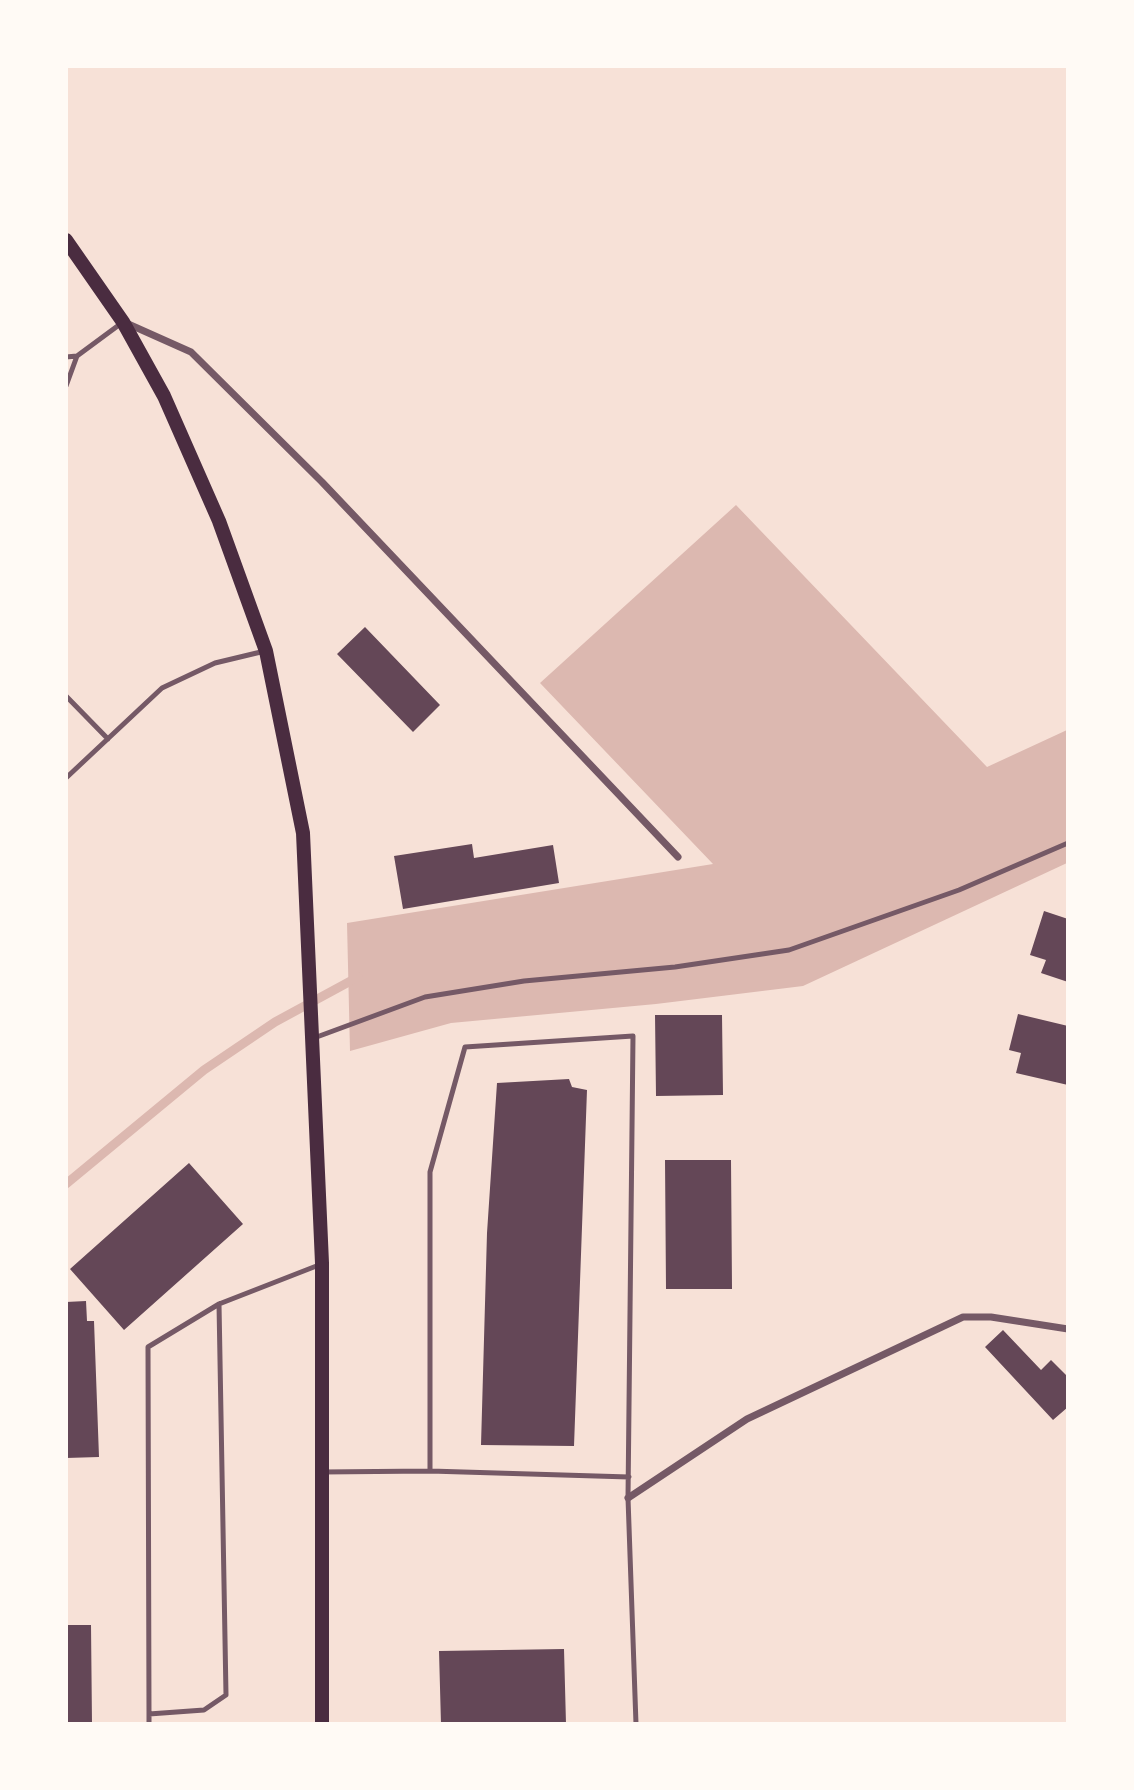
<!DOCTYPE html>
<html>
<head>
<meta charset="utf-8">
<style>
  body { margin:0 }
  #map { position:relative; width:1134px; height:1790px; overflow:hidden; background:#f7e1d7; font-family:Cabin,sans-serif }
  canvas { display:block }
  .frame { position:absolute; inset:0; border:68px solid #fffaf5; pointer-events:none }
</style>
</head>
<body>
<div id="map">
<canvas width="1134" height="1790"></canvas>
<div class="frame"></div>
</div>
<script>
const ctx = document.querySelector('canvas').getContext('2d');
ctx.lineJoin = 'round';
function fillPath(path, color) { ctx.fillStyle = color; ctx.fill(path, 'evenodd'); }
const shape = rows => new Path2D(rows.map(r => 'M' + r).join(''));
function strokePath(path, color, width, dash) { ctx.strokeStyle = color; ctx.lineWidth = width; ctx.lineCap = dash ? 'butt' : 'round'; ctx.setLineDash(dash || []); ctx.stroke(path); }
const water = shape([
  [736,505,987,767,1067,730,1067,863,803,986,656,1004,451,1023,350,1051,347,923,713,864,540,683]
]);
const stream = shape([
  [66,1184,204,1070,275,1022,358,977]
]);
const building = shape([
  [365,627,440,705,413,732,337,654],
  [472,844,474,858,553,845,559,883,403,909,394,856],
  [1044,911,1068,919,1068,982,1041,973,1046,960,1030,955],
  [1018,1014,1068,1026,1068,1085,1016,1073,1021,1053,1009,1050],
  [655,1015,722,1015,723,1095,656,1096],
  [569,1079,572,1087,587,1090,574,1446,481,1445,487,1233,497,1083],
  [665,1160,731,1160,732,1289,666,1289],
  [189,1163,243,1224,124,1330,70,1269],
  [86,1301,87,1321,94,1321,99,1457,66,1458,66,1302],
  [1003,1330,1041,1370,1051,1360,1068,1377,1068,1407,1053,1420,985,1347],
  [66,1625,91,1625,92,1724,66,1724],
  [564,1649,566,1724,441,1724,439,1651]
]);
const service = shape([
  [66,357,77,356,123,322],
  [66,386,77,356],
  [66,696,108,739],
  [66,778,162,688,215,663,265,651],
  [314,1038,425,997,524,981,675,967,789,950,959,890,1068,843],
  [430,1471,629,1477],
  [322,1472,430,1471,430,1172,465,1047,633,1036,628,1498,636,1724],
  [149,1714,148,1347,219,1304],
  [149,1724,149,1714,204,1710,226,1695,219,1304,319,1265]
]);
const minor = shape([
  [126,323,191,352,322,482,678,857],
  [628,1498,747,1419,963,1317,991,1317,1068,1329]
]);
const secondary = shape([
  [66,240,123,322,164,396,219,521,266,651,303,833,322,1263,322,1724]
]);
fillPath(water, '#dcb8b0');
strokePath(stream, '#dcb8b0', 9);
fillPath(building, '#644757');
strokePath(service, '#755966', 5);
strokePath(minor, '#755966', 7);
strokePath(secondary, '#4a2c40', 14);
</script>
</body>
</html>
